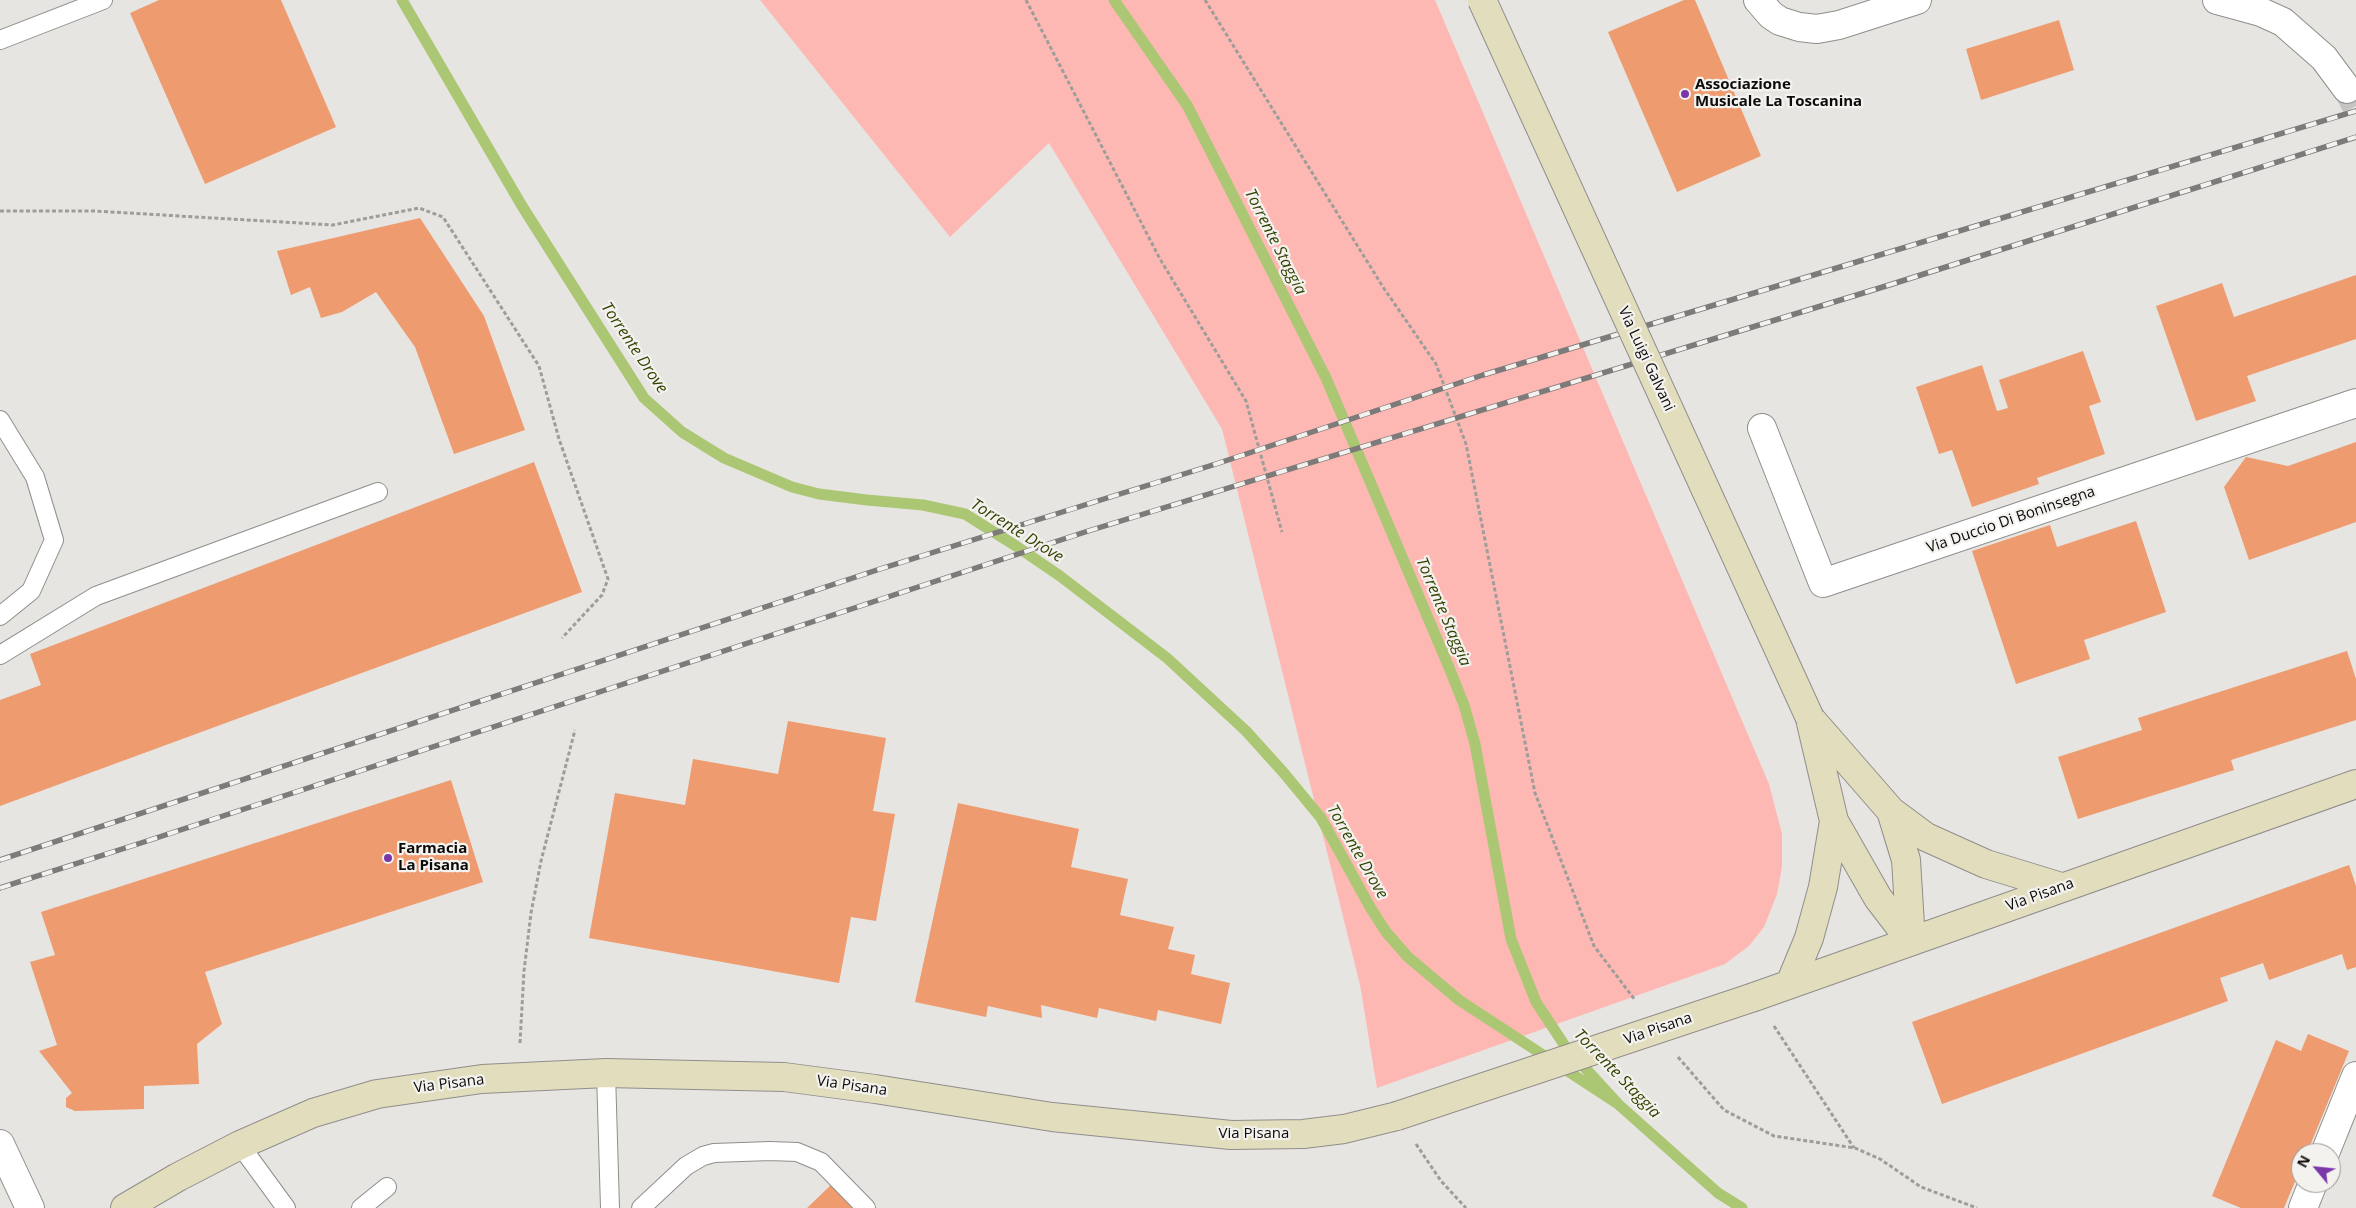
<!DOCTYPE html>
<html>
<head>
<meta charset="utf-8">
<style>
  body { margin:0 }
  #map { position:relative; width:2356px; height:1208px; overflow:hidden; background:#e7e5e2; font-family:"Open Sans",sans-serif }
  canvas { display:block }
  .north { position:absolute; left:2291px; top:1143px; width:50px; height:50px; box-sizing:border-box; background:#f4f2ef; border:1px solid #979693; border-radius:50%; rotate:298deg; font-size:14px; font-weight:700; line-height:20px; text-align:center; color:#0c0b0a }
  .north::after { content:''; display:block; margin:auto; width:18px; height:22px; background:#7b37aa; clip-path:polygon(50% 0,100% 100%,50% 72%,0 100%) }
</style>
</head>
<body>
<div id="map">
<canvas width="2356" height="1208"></canvas>
<div class="north">N</div>
</div>
<script>
const ctx = document.querySelector('canvas').getContext('2d');
ctx.lineJoin = 'round';
function fillPath(path, color) { ctx.fillStyle = color; ctx.fill(path, 'evenodd'); }
const shape = rows => new Path2D(rows.map(r => 'M' + r).join(''));
function strokePath(path, color, width, dash) { ctx.strokeStyle = color; ctx.lineWidth = width; ctx.lineCap = dash ? 'butt' : 'round'; ctx.setLineDash(dash || []); ctx.stroke(path); }
function label(font, color, halo, rows, align = 'center') {
  ctx.font = font + ' "Open Sans",sans-serif'; ctx.lineWidth = 4.5; ctx.setLineDash([]); ctx.textBaseline = 'middle'; ctx.strokeStyle = halo; ctx.fillStyle = color; for (const [text, x, y, turn = 0] of rows) {
    ctx.save(); ctx.translate(x, y); ctx.rotate((+turn || 0) * Math.PI / 180); ctx.textAlign = isNaN(turn) ? turn : align; if (halo) ctx.strokeText(text, 0, 0); ctx.fillText(text, 0, 0); ctx.restore();
  }
}
const green = shape([
  [760,0,1435,0,1769,784,1782,834,1782,867,1777,894,1764,927,1749,946,1725,964,1703,972,1377,1088,1360,985,1222,429,1049,143,950,237]
]);
const stream = shape([
  [402,0,522,206,644,398,682,432,724,458,792,487,819,494,867,500,923,505,965,514,1016,546,1060,576,1167,658,1246,731,1283,772,1321,818,1370,907,1386,932,1408,957,1459,1000,1618,1104],
  [1114,0,1187,105,1326,378,1448,665,1464,705,1475,744,1511,939,1536,1002,1565,1046,1618,1104,1718,1193,1742,1208]
]);
const building = shape([
  [159,0,281,0,336,127,205,184,130,13],
  [1684,0,1695,0,1761,156,1677,192,1608,32],
  [2059,20,2074,70,1981,100,1966,49],
  [420,218,484,316,525,430,454,454,415,347,376,292,342,312,321,318,310,287,291,295,277,251],
  [2356,275,2356,339,2247,376,2256,401,2196,421,2156,306,2222,283,2234,317],
  [2083,351,2101,402,2089,406,2105,454,2037,478,2039,484,1972,507,1952,450,1939,454,1916,387,1982,365,1997,411,2008,408,1999,380],
  [2356,442,2356,522,2249,560,2224,487,2246,457,2288,466],
  [534,462,582,592,0,806,0,700,41,685,30,654],
  [2136,521,2166,612,2084,640,2090,659,2016,684,1972,551,2050,525,2057,547],
  [2347,651,2356,679,2356,720,2231,760,2234,770,2078,819,2058,757,2142,730,2138,718],
  [788,721,886,738,873,811,895,814,876,921,851,917,839,983,589,938,615,793,685,805,693,759,778,774],
  [451,780,483,882,205,972,222,1024,197,1044,199,1084,144,1086,144,1109,75,1111,66,1107,66,1098,72,1093,39,1051,57,1045,30,962,55,955,41,912],
  [958,803,1079,829,1071,867,1128,879,1120,915,1174,927,1168,949,1195,955,1191,974,1230,983,1221,1024,1158,1010,1156,1021,1099,1008,1097,1018,1041,1005,1042,1018,988,1006,986,1017,915,1002],
  [2349,865,2356,886,2356,967,2347,970,2342,954,2269,980,2263,963,2220,978,2228,1001,1942,1104,1912,1022],
  [2308,1034,2349,1051,2307,1153,2301,1153,2301,1167,2284,1208,2241,1208,2212,1196,2276,1040,2301,1051],
  [833,1183,857,1208,807,1208]
]);
const minorTunnel = shape([
  [2347,89,2356,106]
]);
const path = shape([
  [1026,0,1160,259,1246,401,1282,532],
  [1205,0,1383,287,1436,364,1466,444,1535,793,1594,946,1635,1000],
  [0,211,94,211,333,225,419,208,443,217,539,366,559,439,608,579,602,595,562,638],
  [1774,1026,1854,1148],
  [520,1043,524,971,531,913,541,861,575,730],
  [1678,1057,1724,1110,1774,1136,1855,1148,1880,1159,1921,1187,1977,1208],
  [1416,1144,1441,1181,1466,1208]
]);
const service = shape([
  [0,40,103,0],
  [0,420,35,477,54,540,31,591,0,616],
  [0,655,96,596,378,492],
  [606,1073,610,1208],
  [240,1145,286,1208],
  [361,1208,387,1187],
  [641,1208,686,1166,703,1156,714,1153,770,1151,797,1152,821,1162,866,1208]
]);
const minor = shape([
  [1758,0,1771,15,1780,21,1799,27,1817,29,1839,25,1917,0],
  [2217,0,2261,12,2283,22,2324,58,2347,89],
  [1762,428,1823,583,2356,403],
  [0,1144,30,1208],
  [2325,1153,2356,1076],
  [2303,1208,2313,1183]
]);
const secondary = shape([
  [1810,718,1891,811,1926,837,1986,864,2061,887],
  [1811,723,1834,821,1878,898,1911,941],
  [1891,811,1906,860,1911,941],
  [1790,984,1809,938,1823,887,1834,821],
  [1754,997,2356,784],
  [125,1208,178,1177,240,1145,313,1113,377,1094,482,1079,606,1073,784,1077,875,1089,1052,1117,1231,1135,1303,1134,1344,1129,1397,1116]
]);
const rail = shape([
  [0,860,880,569,1219,463,1483,375,2356,111],
  [0,888,144,842,1085,532,1886,286,2356,137]
]);
const secondaryBridge = shape([
  [1482,0,1810,718],
  [1397,1116,1754,997]
]);
const markers = [
  [1685,94,5,"#7b37aa"],
  [388,858,5,"#7b37aa"]
];
const poiNames = [
  ["Associazione",1695,85],
  ["Musicale La Toscanina",1695,102],
  ["Farmacia",398,849],
  ["La Pisana",398,866]
];
const streetNames = [
  ["Via Luigi Galvani",1646,359,65],
  ["Via Duccio Di Boninsegna",2011,520,-19],
  ["Via Pisana",2040,895,-20],
  ["Via Pisana",1658,1029,-19],
  ["Via Pisana",449,1084,-7],
  ["Via Pisana",852,1086,8],
  ["Via Pisana",1254,1134]
];
const waterNames = [
  ["Torrente Staggia",1275,242,63],
  ["Torrente Drove",634,348,56],
  ["Torrente Drove",1017,531,32],
  ["Torrente Staggia",1443,612,67],
  ["Torrente Drove",1357,852,60],
  ["Torrente Staggia",1617,1074,46]
];
fillPath(green, '#feb8b4');
strokePath(stream, '#acc773', 11);
fillPath(building, '#ed9b6f');
strokePath(minorTunnel, '#c6c4c2', 28, [28, 14]);
strokePath(service, '#908e8c', 20);
strokePath(minor, '#908e8c', 30);
strokePath(secondary, '#908e8c', 30);
strokePath(path, '#9e9d9a', 3, [4, 2.5]);
strokePath(service, '#fff', 18);
strokePath(minor, '#fff', 28);
strokePath(secondary, '#e2ddbc', 28);
strokePath(rail, '#7c7b79', 5.5);
strokePath(rail, '#f4f2ef', 4, [11]);
strokePath(secondaryBridge, '#908e8c', 30, []);
strokePath(secondaryBridge, '#e2ddbc', 28);
for (const [x, y, r, color] of markers) { const dot = new Path2D(); dot.arc(x, y, r, 0, 2 * Math.PI); ctx.fillStyle = color; ctx.fill(dot); strokePath(dot, '#f4f2ef', 2); }
label('bold 15px', '#0c0b0a', '#f4f2ef', poiNames, 'left');
label('15px', '#0c0b0a', '#f4f2ef', streetNames);
label('italic 16px', '#324200', '#f4f2ef', waterNames);
</script>
</body>
</html>
